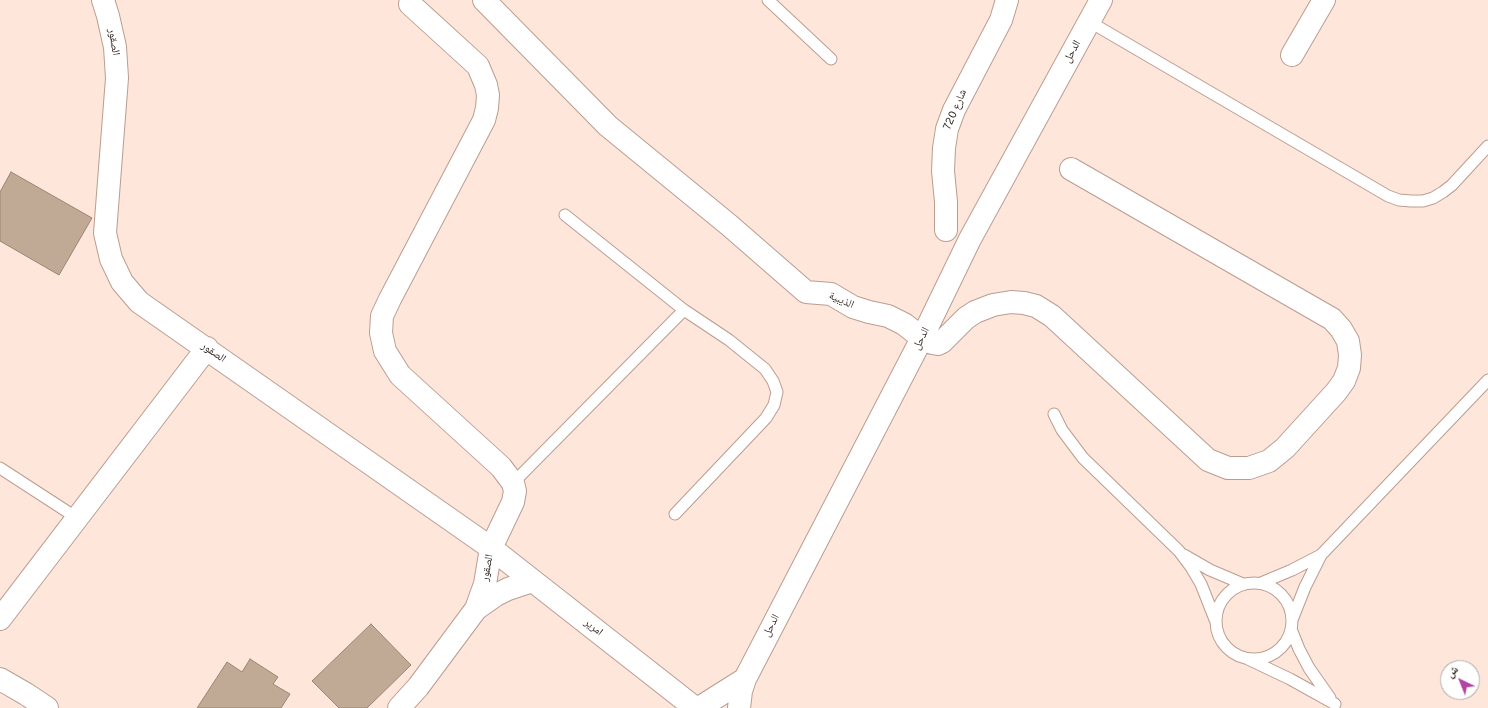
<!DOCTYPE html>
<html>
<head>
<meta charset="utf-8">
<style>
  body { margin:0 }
  #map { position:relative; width:1488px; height:708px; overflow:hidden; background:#ffe6db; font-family:Overpass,"Noto Naskh Arabic",sans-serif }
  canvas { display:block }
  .north { position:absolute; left:1440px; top:660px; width:40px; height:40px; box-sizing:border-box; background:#fff; border:1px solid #aea9a7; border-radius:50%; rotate:317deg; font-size:11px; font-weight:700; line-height:16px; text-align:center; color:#352924 }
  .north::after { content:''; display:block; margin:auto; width:14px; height:18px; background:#b244a2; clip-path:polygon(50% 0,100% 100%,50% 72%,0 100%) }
</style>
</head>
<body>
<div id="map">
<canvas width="1488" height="708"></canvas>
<div class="north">ش</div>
</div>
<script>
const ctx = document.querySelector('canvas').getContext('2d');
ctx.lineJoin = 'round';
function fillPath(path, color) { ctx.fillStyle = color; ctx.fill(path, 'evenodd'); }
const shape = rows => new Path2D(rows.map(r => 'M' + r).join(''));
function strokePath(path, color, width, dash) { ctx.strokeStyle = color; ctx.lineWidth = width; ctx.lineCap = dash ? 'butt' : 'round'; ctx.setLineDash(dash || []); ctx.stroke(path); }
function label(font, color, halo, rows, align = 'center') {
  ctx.font = font + ' Overpass,"Noto Naskh Arabic",sans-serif'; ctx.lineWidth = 3; ctx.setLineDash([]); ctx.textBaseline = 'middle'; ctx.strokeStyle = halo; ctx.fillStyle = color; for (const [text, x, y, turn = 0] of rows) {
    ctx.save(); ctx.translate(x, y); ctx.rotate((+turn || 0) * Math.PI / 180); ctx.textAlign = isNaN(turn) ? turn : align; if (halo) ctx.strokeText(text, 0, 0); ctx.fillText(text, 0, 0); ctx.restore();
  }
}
const building = shape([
  [11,172,92,218,59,275,0,241,0,192,11,172],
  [371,624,411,665,367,708,339,708,312,681,371,624],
  [250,659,278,677,273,684,290,694,281,708,197,708,227,662,242,672,250,659]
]);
const service = shape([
  [768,0,831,59],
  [1090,22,1388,196,1399,200,1411,201,1423,201,1433,198,1443,192,1452,185,1488,146],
  [565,215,684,310],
  [1054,414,1062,430,1083,458,1179,551,1191,567,1201,584,1216,622],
  [0,468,77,518],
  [513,483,684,310,729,340,765,369,773,381,777,392,774,405,766,418,675,514],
  [1184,555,1210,570,1243,584],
  [1261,583,1292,570,1321,555],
  '1216 621a38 38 0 1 1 76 0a38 38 0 1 1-76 0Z',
  [1292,620,1305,587,1321,555,1488,380],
  [1291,629,1299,649,1309,668,1330,698],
  [1248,659,1290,679,1335,704]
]);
const minor = shape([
  [103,0,108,16,115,47,117,78,105,233,111,259,122,282,139,302,491,548,695,708],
  [484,0,608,126,729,225,806,292,831,294,853,307,869,312,888,316,904,324,922,338,932,343,938,344,942,342,966,318,975,312,993,305,1011,302,1024,303,1036,306,1052,316,1208,460,1228,468,1249,468,1269,461,1285,448,1336,392,1344,381,1349,368,1350,355,1348,341,1341,329,1332,319,1071,169],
  [1292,55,1324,0],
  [946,230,946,202,943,171,944,148,947,129,954,110,1001,20,1007,0],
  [476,609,496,595,508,589,532,581],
  [0,619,207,348],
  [0,679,26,694,47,708],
  [399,708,418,687,476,609,485,584,491,548,513,502,515,491,513,483,501,467,400,375,385,351,381,333,382,316,390,299,484,120,487,108,488,95,486,85,478,66,410,4],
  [699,708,745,679],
  [739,708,741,691,745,679,922,338,970,239,1101,0]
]);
const streetNames = [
  ["الصقور",113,42,81],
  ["الدحل",1073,52,-61],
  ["شارع 720",956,110,-67],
  ["الذيبية",841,301,24],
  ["الدحل",922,339,-63],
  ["الصقور",213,353,35],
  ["الصقور",488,568,-80],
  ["الدحل",772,626,-63],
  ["امرير",593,628,38]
];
fillPath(building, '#c1aa95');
strokePath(building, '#9b8571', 1);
strokePath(service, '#ba9d90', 13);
strokePath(minor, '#ba9d90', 24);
strokePath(service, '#fff', 11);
strokePath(minor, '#fff', 22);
label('11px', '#352924', '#fff', streetNames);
</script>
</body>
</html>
